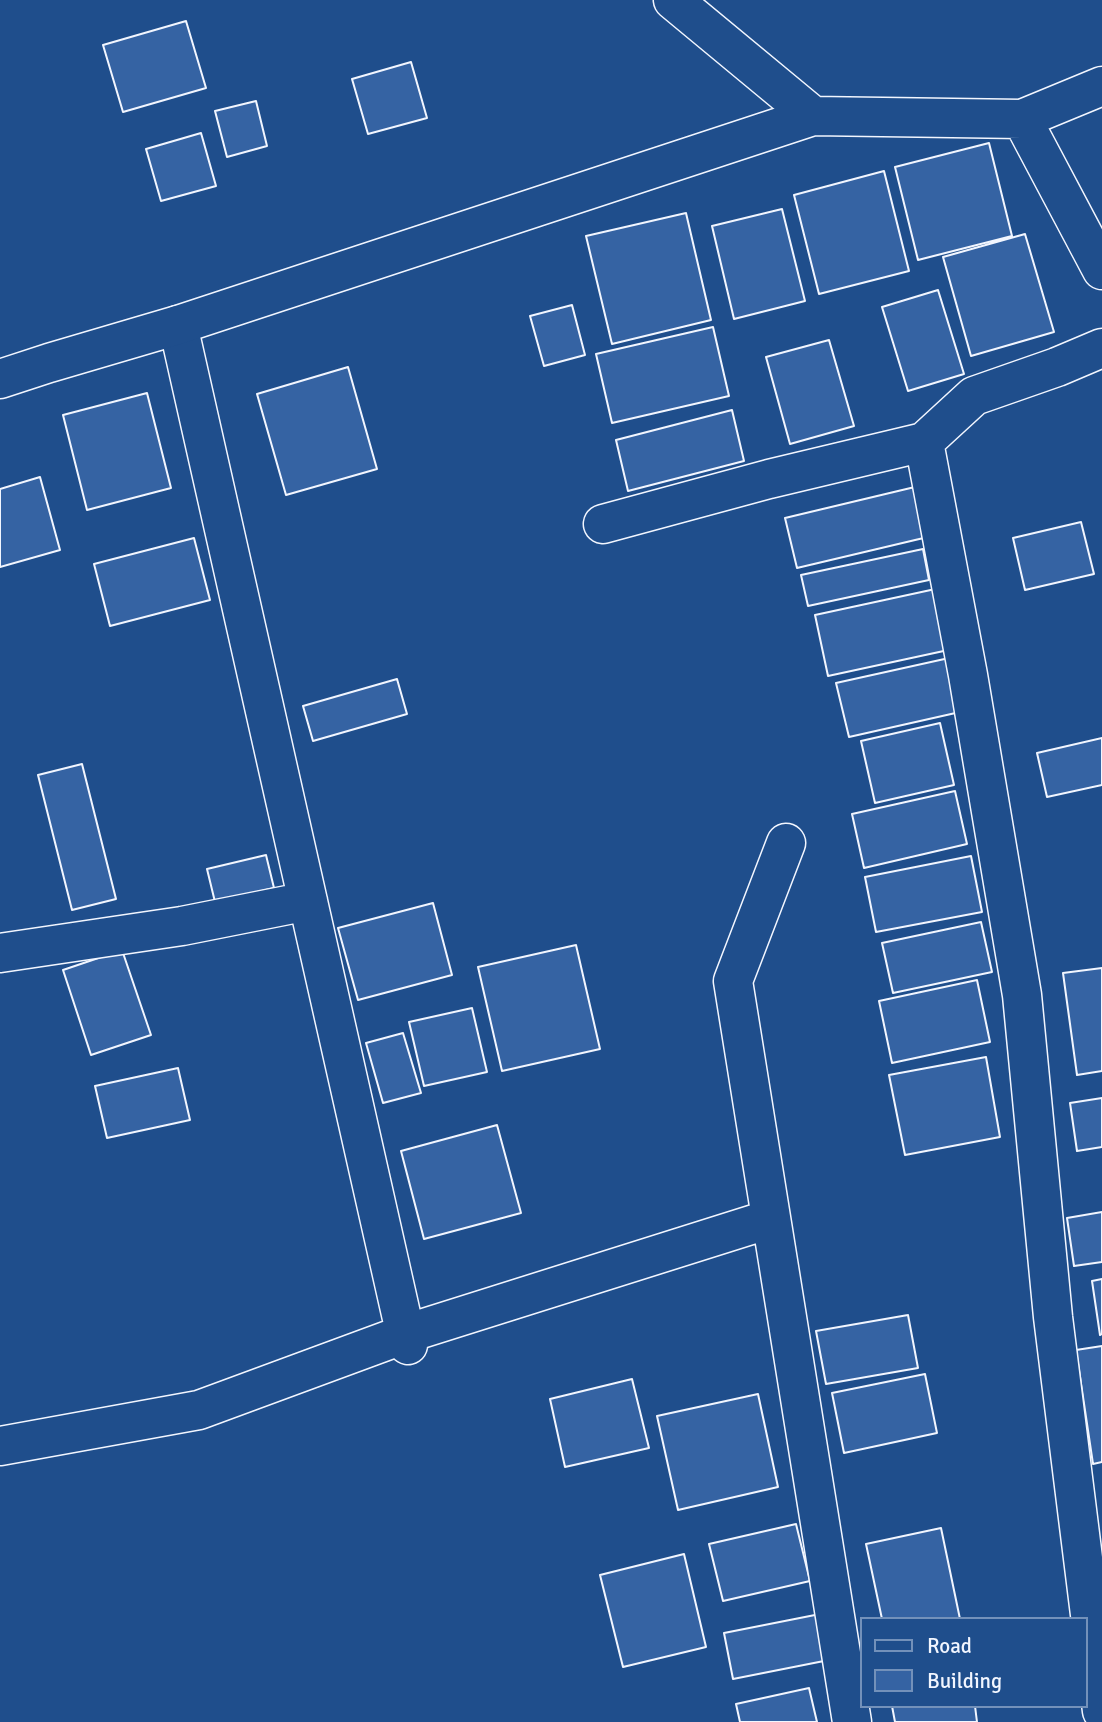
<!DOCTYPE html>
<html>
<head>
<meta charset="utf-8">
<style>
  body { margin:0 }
  #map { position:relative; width:1102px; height:1722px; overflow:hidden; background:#1f4e8c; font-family:Signika,sans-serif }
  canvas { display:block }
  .legend { position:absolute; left:860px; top:1617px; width:228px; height:91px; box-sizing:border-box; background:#1f4e8c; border:2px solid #7391ba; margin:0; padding:9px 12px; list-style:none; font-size:21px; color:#f2f6ff }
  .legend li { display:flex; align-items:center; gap:14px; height:35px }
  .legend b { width:35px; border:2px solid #7391ba }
</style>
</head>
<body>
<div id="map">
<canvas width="1102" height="1722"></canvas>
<ul class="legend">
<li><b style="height:9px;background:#1f4e8c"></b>Road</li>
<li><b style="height:19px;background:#3563a3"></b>Building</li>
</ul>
</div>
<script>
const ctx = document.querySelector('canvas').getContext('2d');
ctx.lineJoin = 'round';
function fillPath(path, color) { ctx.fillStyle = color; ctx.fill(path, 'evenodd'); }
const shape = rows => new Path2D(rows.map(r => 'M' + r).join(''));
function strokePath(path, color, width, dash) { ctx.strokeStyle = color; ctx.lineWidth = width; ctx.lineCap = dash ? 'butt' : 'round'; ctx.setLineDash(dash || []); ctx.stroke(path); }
const building = shape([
  [186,21,206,88,123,112,103,45,186,21],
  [411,62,427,118,368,134,352,79,411,62],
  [256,101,267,146,227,157,215,111,256,101],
  [201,133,216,186,161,201,146,149,201,133],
  [989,143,1012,236,918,260,895,167,989,143],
  [884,171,909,271,819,294,794,195,884,171],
  [782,209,805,301,734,319,712,226,782,209],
  [686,213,711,320,612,344,586,236,686,213],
  [1025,234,1054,332,971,356,943,257,1025,234],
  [938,290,964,374,908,391,882,307,938,290],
  [572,305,585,355,544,366,530,316,572,305],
  [713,327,729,396,612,423,596,354,713,327],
  [829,340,854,426,790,444,766,357,829,340],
  [348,367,377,469,286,495,257,394,348,367],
  [147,393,171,488,87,510,63,415,147,393],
  [732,410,744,461,628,491,616,440,732,410],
  [40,477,60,550,0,567,0,489,40,477],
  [919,486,932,536,797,568,785,518,919,486],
  [1081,522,1094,574,1025,590,1013,538,1081,522],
  [194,538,210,600,110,626,94,564,194,538],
  [923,549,929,580,808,606,801,575,923,549],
  [940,588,953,649,828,676,815,615,940,588],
  [949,658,960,712,849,737,836,683,949,658],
  [397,679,407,714,313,741,303,706,397,679],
  [940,723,954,785,875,803,861,741,940,723],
  [1102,738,1102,785,1047,797,1037,753,1102,738],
  [82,764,116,899,72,910,38,775,82,764],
  [955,791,967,844,864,868,852,814,955,791],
  [266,855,274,888,215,902,207,869,266,855],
  [971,856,982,912,876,932,865,877,971,856],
  [433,903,452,975,358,1000,338,928,433,903],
  [981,922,992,972,893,993,882,943,981,922],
  [576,945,600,1049,502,1071,478,967,576,945],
  [122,950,151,1035,91,1055,63,970,122,950],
  [1102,968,1102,1071,1077,1075,1063,973,1102,968],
  [977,980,990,1042,892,1063,879,1001,977,980],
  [472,1008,487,1072,424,1086,409,1022,472,1008],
  [403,1033,421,1093,383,1103,366,1043,403,1033],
  [986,1057,1000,1137,905,1155,889,1075,986,1057],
  [178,1068,190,1120,107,1138,95,1086,178,1068],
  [1102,1098,1102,1147,1077,1151,1070,1103,1102,1098],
  [497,1125,521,1213,424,1239,401,1151,497,1125],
  [1102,1212,1102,1262,1074,1266,1067,1218,1102,1212],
  [1102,1279,1102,1334,1100,1335,1092,1281,1102,1279],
  [908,1315,918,1368,826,1384,816,1331,908,1315],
  [1102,1346,1102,1462,1093,1464,1076,1350,1102,1346],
  [925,1374,937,1433,844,1453,832,1393,925,1374],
  [632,1379,649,1448,565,1467,550,1399,632,1379],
  [758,1394,778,1487,678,1510,657,1416,758,1394],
  [796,1524,810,1581,723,1601,709,1544,796,1524],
  [941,1528,960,1619,882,1619,866,1544,941,1528],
  [684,1554,706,1647,623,1667,600,1575,684,1554],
  [820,1614,829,1660,733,1679,724,1633,820,1614],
  [809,1688,817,1722,740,1722,736,1704,809,1688],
  [892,1706,975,1706,977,1722,895,1722,892,1706]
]);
const street = shape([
  [178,325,408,1345],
  [924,442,968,675,1022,995,1053,1317,1102,1711],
  [603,524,769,479,924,442,974,396,1057,367,1102,348],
  [786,843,733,981,852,1722],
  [0,953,182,926,308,901],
  [0,1446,199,1410,405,1334,770,1219]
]);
const secondary = shape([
  [673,0,813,116],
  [1022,119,1102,270],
  [0,379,49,363,178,325,813,116,1022,119,1102,86]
]);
fillPath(building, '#3563a3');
strokePath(building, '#f2f6ff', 2);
strokePath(street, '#f2f6ff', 41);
strokePath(secondary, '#f2f6ff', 41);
strokePath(street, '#1f4e8c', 38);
strokePath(secondary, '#1f4e8c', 38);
</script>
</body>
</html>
